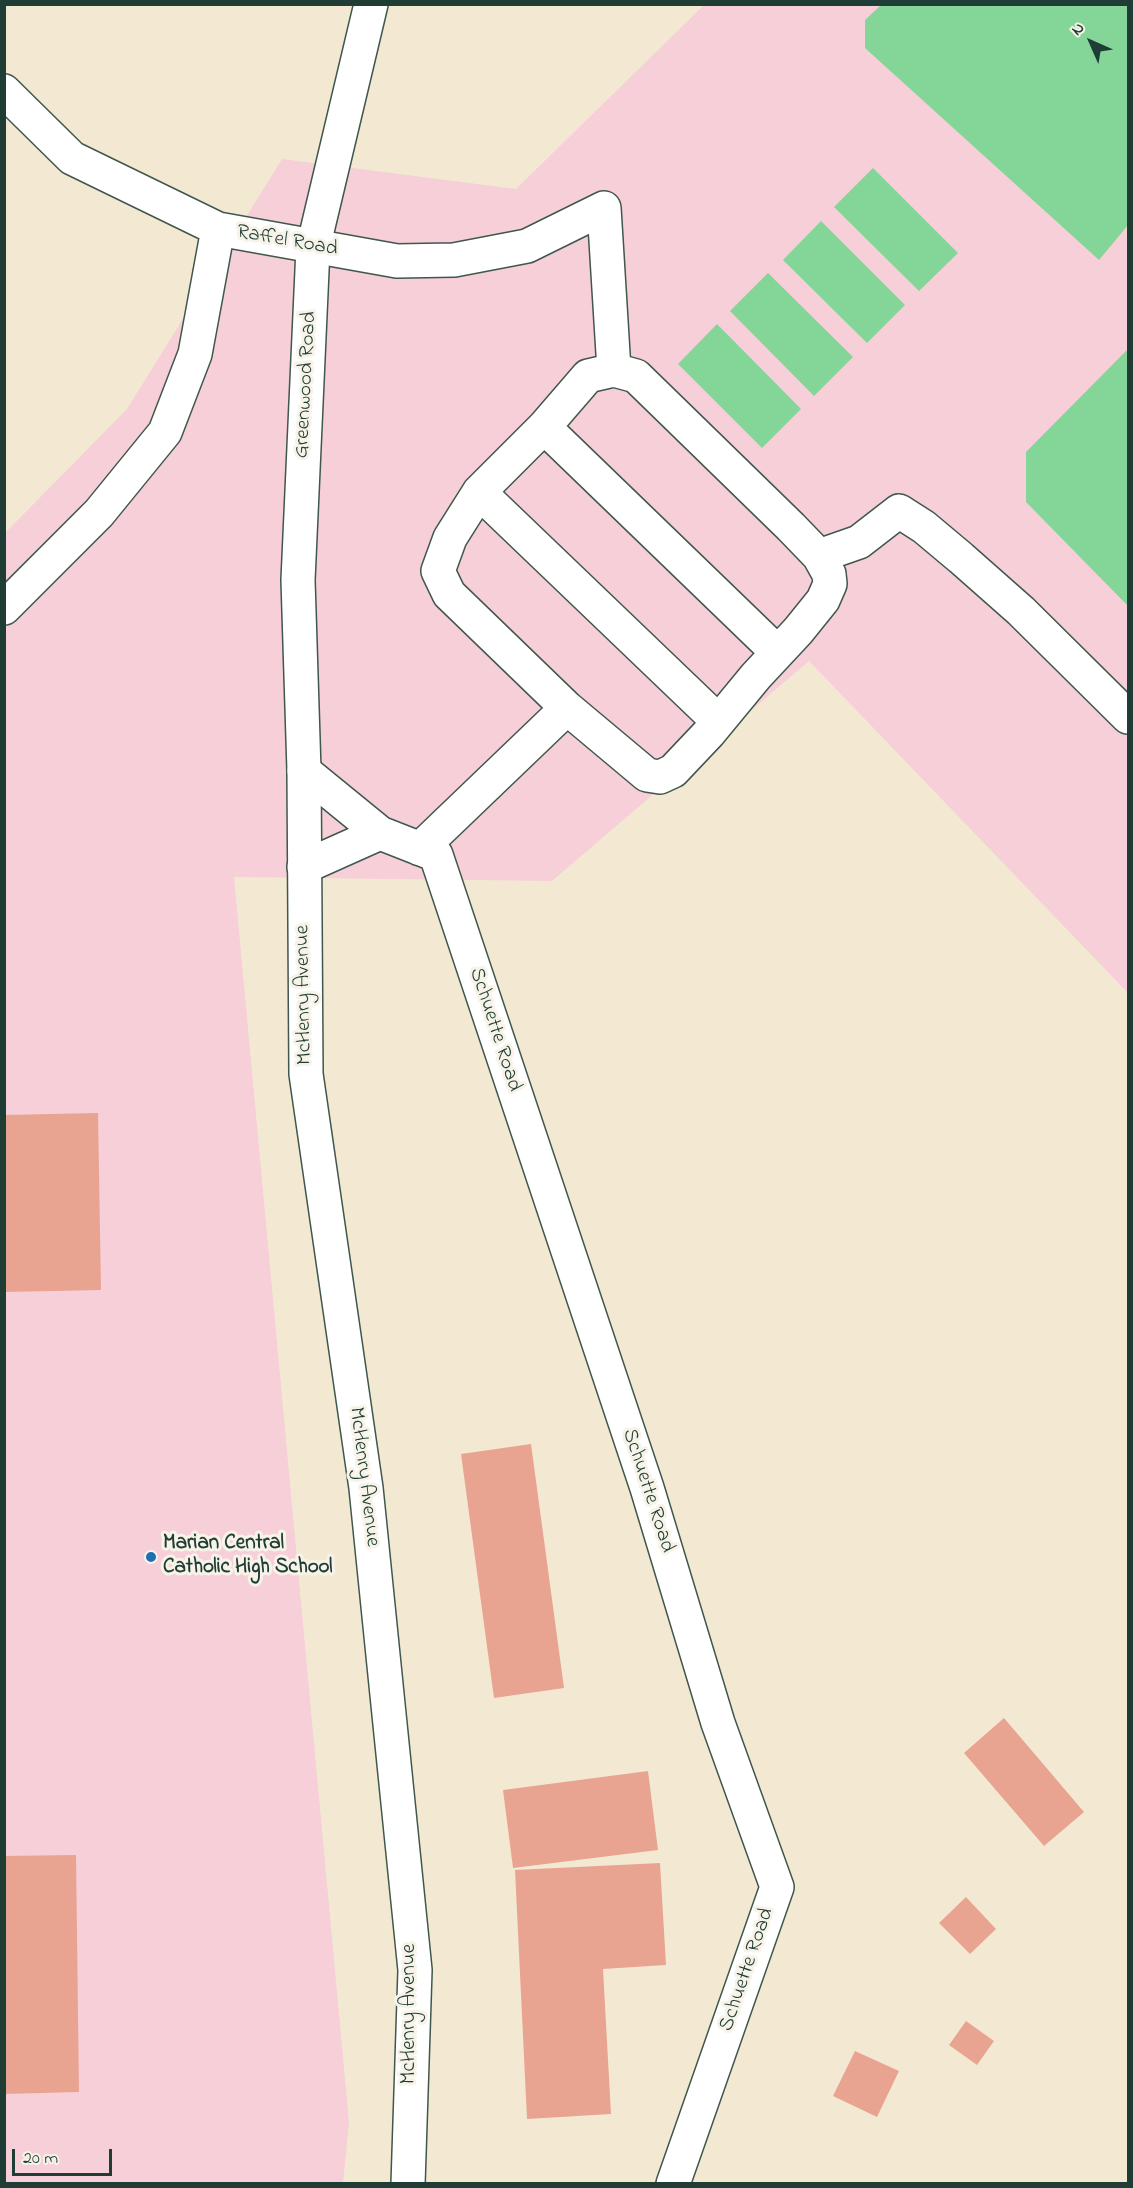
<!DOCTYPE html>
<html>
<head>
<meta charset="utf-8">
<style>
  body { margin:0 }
  #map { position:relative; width:1133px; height:2188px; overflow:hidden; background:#f3e9d3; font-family:"Indie Flower",sans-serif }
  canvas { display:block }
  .frame { position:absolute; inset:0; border:6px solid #1f3d34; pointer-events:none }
  .north { position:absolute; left:1061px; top:12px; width:60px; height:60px; -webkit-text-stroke:4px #f7f3e8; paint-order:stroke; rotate:315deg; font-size:16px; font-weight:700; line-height:24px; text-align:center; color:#1f3d34 }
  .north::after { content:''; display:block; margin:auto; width:21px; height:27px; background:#1f3d34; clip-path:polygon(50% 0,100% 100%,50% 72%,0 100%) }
  .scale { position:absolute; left:12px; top:2149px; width:100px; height:27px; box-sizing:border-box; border:3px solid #1f3d34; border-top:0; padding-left:8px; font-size:18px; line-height:21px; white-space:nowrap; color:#1f3d34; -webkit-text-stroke:4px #f7f3e8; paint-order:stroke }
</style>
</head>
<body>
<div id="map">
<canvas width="1133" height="2188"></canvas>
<div class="frame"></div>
<div class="north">N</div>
<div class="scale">20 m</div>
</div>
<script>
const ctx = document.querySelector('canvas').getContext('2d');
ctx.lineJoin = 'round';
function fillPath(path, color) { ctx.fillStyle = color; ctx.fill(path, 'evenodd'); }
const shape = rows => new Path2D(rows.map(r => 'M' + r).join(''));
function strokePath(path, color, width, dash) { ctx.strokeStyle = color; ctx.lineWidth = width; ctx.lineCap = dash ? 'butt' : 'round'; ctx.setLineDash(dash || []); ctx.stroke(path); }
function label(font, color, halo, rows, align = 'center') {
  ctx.font = font + ' "Indie Flower",sans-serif'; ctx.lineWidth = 6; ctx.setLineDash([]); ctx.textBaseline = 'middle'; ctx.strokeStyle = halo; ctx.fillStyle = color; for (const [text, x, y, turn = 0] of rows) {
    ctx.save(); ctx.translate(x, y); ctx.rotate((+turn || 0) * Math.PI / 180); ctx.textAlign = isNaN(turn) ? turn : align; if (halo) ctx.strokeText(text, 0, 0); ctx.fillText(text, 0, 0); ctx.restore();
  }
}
const built = shape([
  [704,5,1128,5,1128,993,809,661,552,881,234,877,349,2122,343,2183,5,2184,5,533,127,409,282,159,516,189]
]);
const green = shape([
  [881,5,1128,5,1128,225,1099,260,865,48,865,20],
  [873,168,958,253,919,291,834,207],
  [821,221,905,305,867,343,783,260],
  [768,273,853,357,814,396,730,311],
  [717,324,801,409,762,448,678,364],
  [1128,349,1128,606,1026,502,1026,452]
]);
const building = shape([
  [98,1113,101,1290,4,1292,4,1115],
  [531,1444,564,1688,494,1698,461,1454],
  [1004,1718,1084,1812,1044,1846,964,1753],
  [648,1771,658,1850,513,1868,503,1790],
  [76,1855,79,2092,4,2094,4,1856],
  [660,1863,666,1965,603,1969,611,2114,527,2119,515,1870],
  [966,1897,996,1929,970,1954,939,1923],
  [966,2021,994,2041,977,2065,949,2045],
  [855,2051,899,2071,877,2117,833,2096]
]);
const minor = shape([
  [4,91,72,158,218,229,397,261,454,260,527,246,604,208,614,370],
  [544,427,777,652],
  [479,492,718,721],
  [819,556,859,542,899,511,924,527,961,558,1021,611,1128,717],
  [4,608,99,513,165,432,195,354,218,229],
  [304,771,380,833,436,855,647,1488,718,1723,777,1887,673,2184],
  [420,849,567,708,449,594,438,571,450,538,479,492,544,427,588,376,614,370,636,376,791,527,819,556,829,574,830,584,823,600,798,631,756,676,709,733,673,771,660,777,647,775,567,708],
  [304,867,380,833]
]);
const major = shape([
  [371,4,313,248,298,580,304,771,306,1074,366,1488,415,1970,408,2184]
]);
const markers = [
  [151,1557,6,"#1f6fb2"]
];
const streetNames = [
  ["Raffel Road",287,242,10],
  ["Greenwood Road",307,385,-87],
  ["McHenry Avenue",305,995,-91],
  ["Schuette Road",494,1030,72],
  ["McHenry Avenue",363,1477,83],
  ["Schuette Road",647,1491,72],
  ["Schuette Road",748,1970,-71],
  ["McHenry Avenue",411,2014,-90]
];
const poiNames = [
  ["Marian Central",163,1545],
  ["Catholic High School",163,1569]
];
fillPath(built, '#f6cfd8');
fillPath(green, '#83d698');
fillPath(building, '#e9a491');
strokePath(minor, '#3f574c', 36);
strokePath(major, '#3f574c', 36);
strokePath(minor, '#fff', 33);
strokePath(major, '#fff', 33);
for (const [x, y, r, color] of markers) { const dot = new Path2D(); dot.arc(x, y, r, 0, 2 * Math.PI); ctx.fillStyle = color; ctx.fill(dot); strokePath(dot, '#f7f3e8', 2); }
label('21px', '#1f3d34', '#f7f3e8', streetNames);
label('bold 21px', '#1f3d34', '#f7f3e8', poiNames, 'left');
</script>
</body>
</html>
